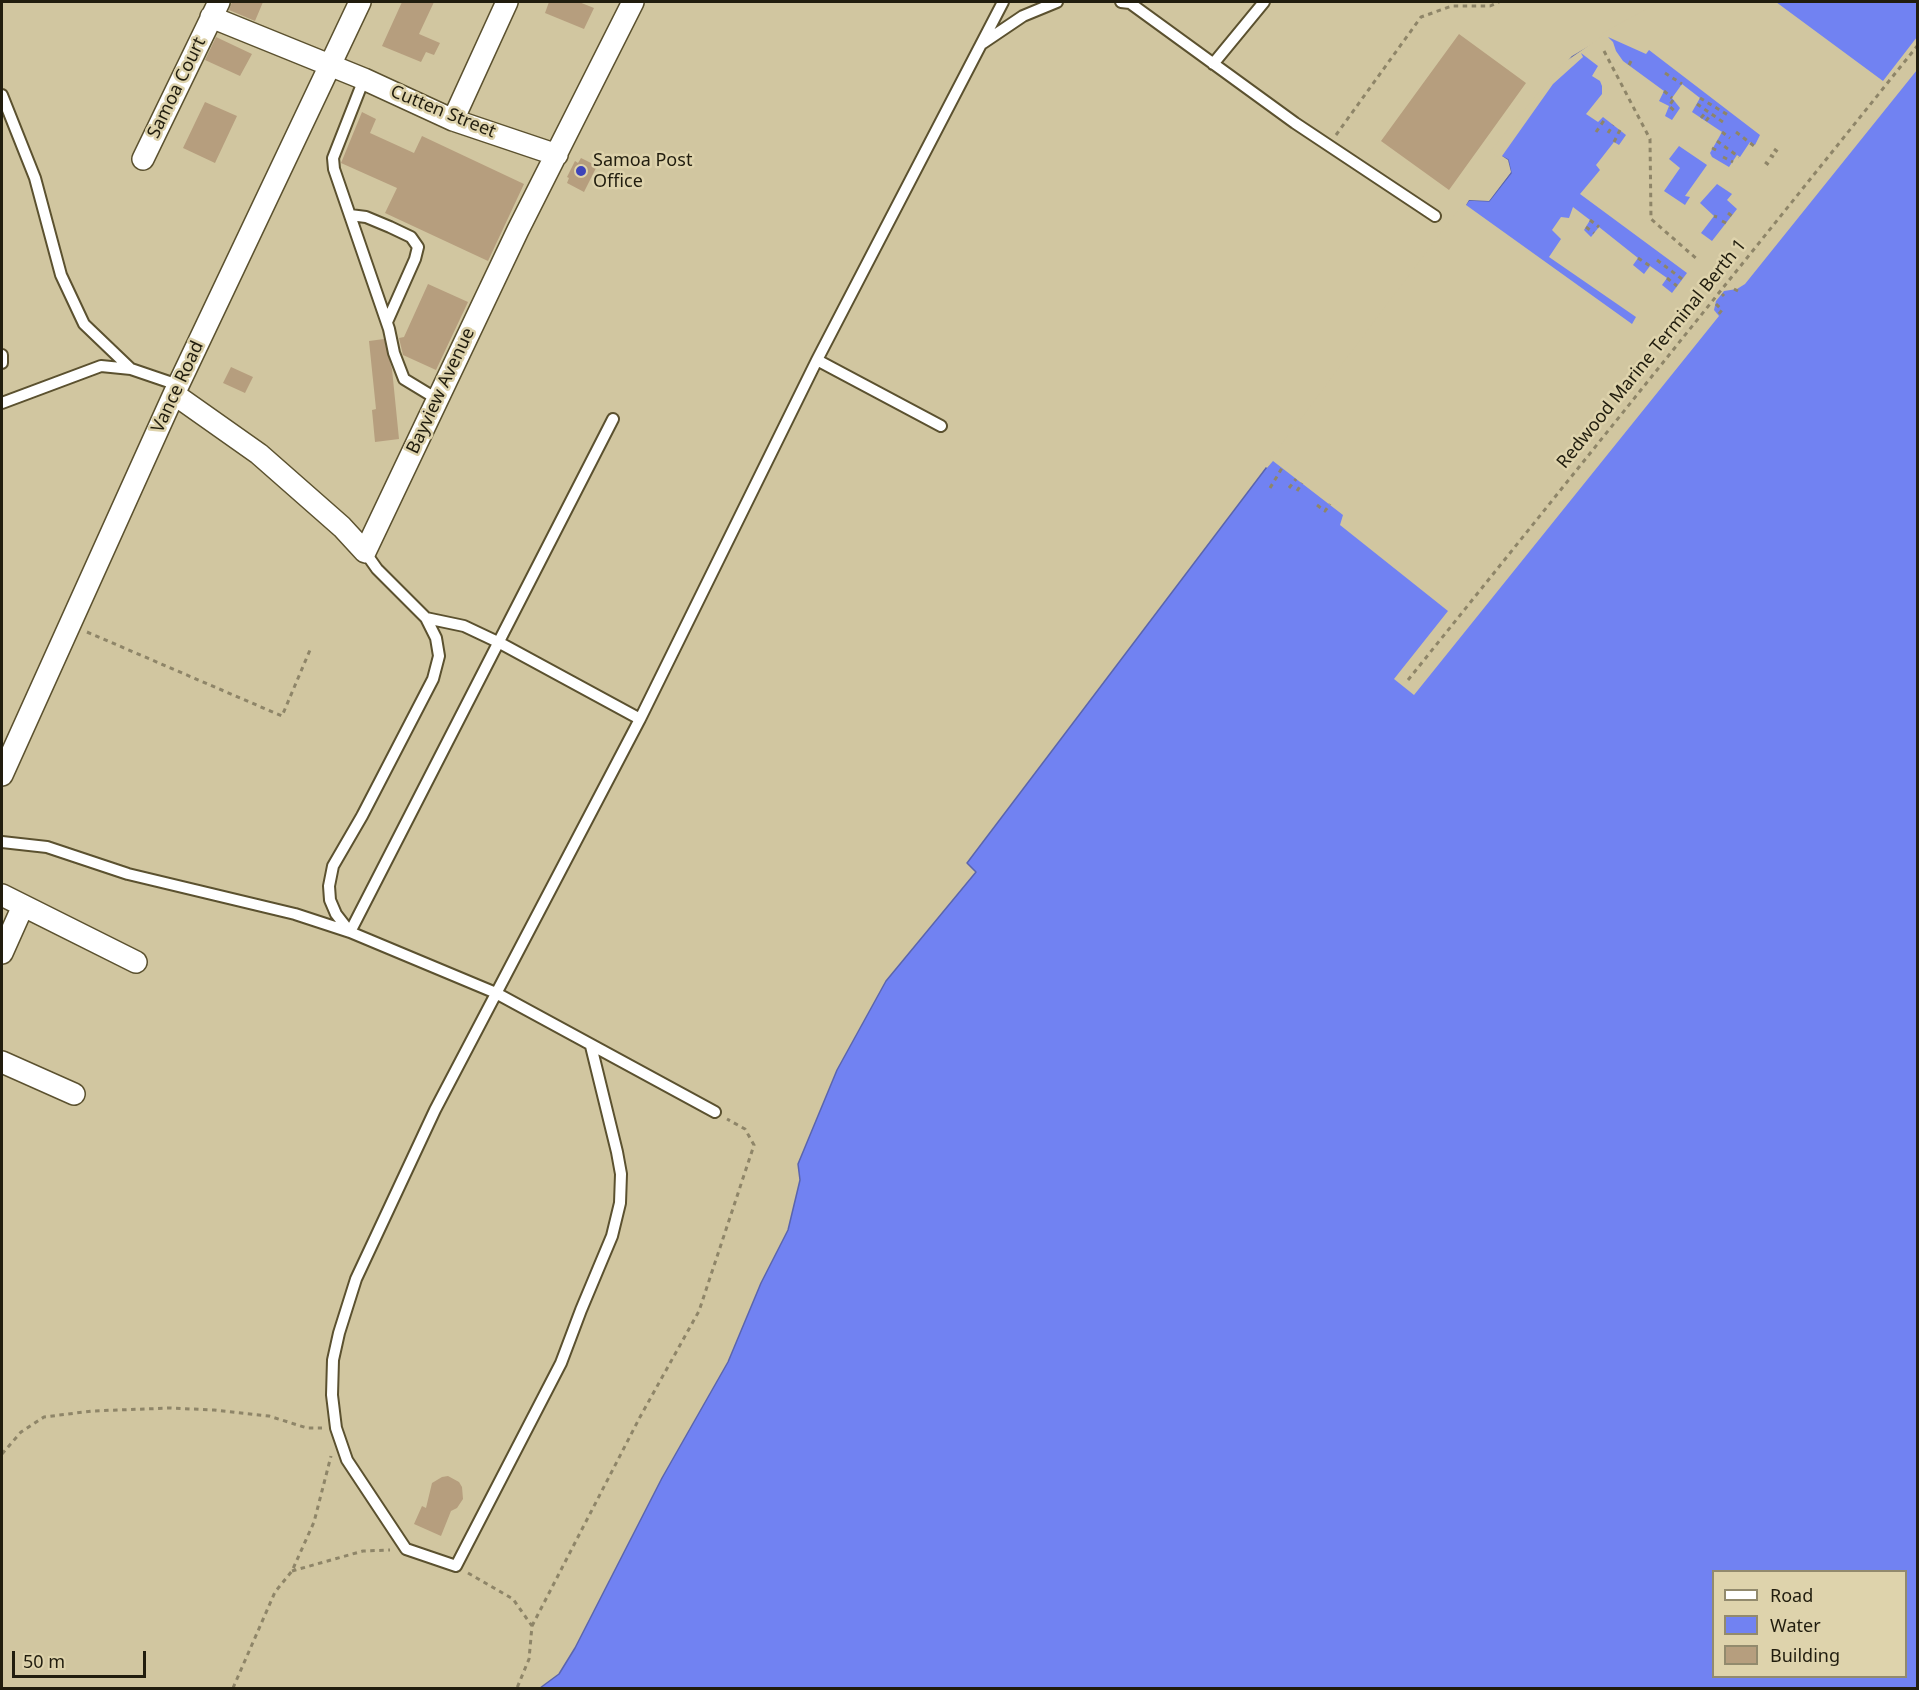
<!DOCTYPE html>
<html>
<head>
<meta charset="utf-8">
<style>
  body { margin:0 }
  #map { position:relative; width:1919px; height:1690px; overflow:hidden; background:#d1c6a0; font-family:"Noto Sans",sans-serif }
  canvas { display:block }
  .frame { position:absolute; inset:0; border:3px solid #211d0e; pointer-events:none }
  .legend { position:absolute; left:1712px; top:1570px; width:195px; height:108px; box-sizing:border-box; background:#ded3ac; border:2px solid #928a6d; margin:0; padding:8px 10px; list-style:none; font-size:18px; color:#211d0e }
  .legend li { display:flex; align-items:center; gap:12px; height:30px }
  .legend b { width:30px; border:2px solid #928a6d }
  .scale { position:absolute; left:12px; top:1651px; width:134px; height:27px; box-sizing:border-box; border:3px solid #211d0e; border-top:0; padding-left:8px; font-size:18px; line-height:21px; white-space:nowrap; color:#211d0e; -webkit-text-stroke:4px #ded3ac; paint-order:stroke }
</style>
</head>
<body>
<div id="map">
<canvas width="1919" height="1690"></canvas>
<div class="frame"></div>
<ul class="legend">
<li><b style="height:8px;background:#fff"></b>Road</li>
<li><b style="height:16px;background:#7182f2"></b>Water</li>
<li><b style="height:16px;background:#b69e7e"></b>Building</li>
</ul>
<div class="scale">50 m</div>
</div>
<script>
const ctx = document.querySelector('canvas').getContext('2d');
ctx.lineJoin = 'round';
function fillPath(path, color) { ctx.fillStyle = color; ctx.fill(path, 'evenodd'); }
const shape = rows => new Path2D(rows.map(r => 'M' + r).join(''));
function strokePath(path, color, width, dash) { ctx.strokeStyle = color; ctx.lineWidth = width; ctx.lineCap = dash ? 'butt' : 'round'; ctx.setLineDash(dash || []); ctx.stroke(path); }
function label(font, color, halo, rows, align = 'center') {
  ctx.font = font + ' "Noto Sans",sans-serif'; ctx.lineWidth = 5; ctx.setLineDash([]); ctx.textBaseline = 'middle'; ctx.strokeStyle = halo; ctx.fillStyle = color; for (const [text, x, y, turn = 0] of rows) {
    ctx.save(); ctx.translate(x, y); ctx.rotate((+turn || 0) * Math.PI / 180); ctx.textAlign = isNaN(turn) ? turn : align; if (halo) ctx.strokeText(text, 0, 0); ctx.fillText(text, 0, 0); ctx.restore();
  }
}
const water = shape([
  [1665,2,1917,2,1917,1688,540,1688,559,1674,575,1648,662,1478,728,1362,761,1283,788,1230,800,1180,798,1164,837,1070,886,981,976,872,967,863,1469,200,1489,201,1511,173,1508,160,1493,152,1572,57,1665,2],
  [1714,1572,1906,1572,1906,1676,1714,1676,1714,1572]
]);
const pier = shape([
  [1659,2,1776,2,1883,81,1917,37,1917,70,1745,284,1737,289,1724,291,1716,301,1714,310,1719,316,1414,695,1394,679,1448,611,1340,525,1343,515,1273,461,1267,468,1265,466,1467,198,1488,198,1508,172,1506,162,1490,152,1562,64,1604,35,1601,34],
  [1608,37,1646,54,1649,50,1760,135,1755,145,1750,142,1740,157,1737,155,1729,167,1712,157,1710,153,1722,132,1692,112,1700,98,1682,84,1672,98,1680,108,1672,120,1665,116,1669,106,1659,101,1664,91,1623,61,1616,51,1613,42],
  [1581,53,1598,66,1592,76,1600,81,1602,86,1602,94,1586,114,1598,122,1603,117,1626,135,1619,145,1614,142,1596,165,1600,170,1580,194,1687,273,1672,293,1662,285,1667,278,1650,266,1644,274,1633,265,1638,258,1599,227,1591,237,1584,230,1590,220,1573,207,1569,218,1561,217,1552,230,1561,239,1549,257,1636,317,1632,324,1466,205,1469,200,1489,201,1511,172,1508,160,1502,156,1553,84,1583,57],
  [1679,146,1707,165,1685,196,1690,197,1685,205,1664,191,1680,168,1669,159],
  [1717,184,1732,194,1727,200,1737,209,1712,241,1701,233,1714,216,1700,203]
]);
const building = shape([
  [232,2,263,2,255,21,229,10],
  [402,2,434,2,419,34,440,43,434,55,426,52,421,62,382,46],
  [549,2,579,2,594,8,584,29,545,13],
  [1459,34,1526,83,1449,190,1381,141],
  [216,37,252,54,240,76,205,60],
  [205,102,237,116,215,163,183,148],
  [362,112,376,119,370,133,414,153,422,136,524,184,488,261,385,213,397,188,341,163],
  [581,158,597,166,584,192,567,183,569,178,567,177,575,161,578,163],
  [428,284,468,302,436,370,403,355,399,338,404,337],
  [384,339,392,369,399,439,375,442,372,410,376,409,369,341],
  [231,367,253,377,245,393,223,383],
  [448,1476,459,1482,462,1487,463,1499,457,1508,451,1511,441,1536,414,1524,422,1506,426,1508,432,1483,442,1477]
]);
const path = shape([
  [1604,51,1650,139,1651,219,1698,260],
  [1629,65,1631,61],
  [1665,73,1682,84],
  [1664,91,1672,98],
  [1700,98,1728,115],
  [1673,100,1669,106,1677,113],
  [1697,104,1723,122],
  [1701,118,1707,111],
  [1706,121,1711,114],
  [1596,132,1605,119],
  [1722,132,1730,138],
  [1736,132,1754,146],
  [1608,133,1613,125],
  [1336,135,1421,17,1452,6,1490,6,1499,2],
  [1717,141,1739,157],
  [1614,142,1620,130],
  [1712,148,1716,150],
  [1774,149,1778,152],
  [1770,155,1775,158],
  [1723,157,1733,162],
  [1765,162,1769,165],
  [1728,213,1732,216],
  [1714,216,1717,217],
  [1590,220,1599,227],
  [1722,221,1726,223],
  [1586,227,1594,233],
  [1638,258,1650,266],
  [1657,260,1682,279],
  [1667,278,1677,286],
  [1734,289,1738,291],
  [1722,294,1724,296],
  [1716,304,1722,310,1717,316],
  [1270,488,1282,468],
  [1289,488,1296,479],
  [1297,491,1302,483],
  [1317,505,1325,511,1330,504],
  [87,632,282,716,310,650],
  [1408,680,1918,45],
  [2,1454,21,1432,44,1417,92,1411,170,1408,214,1410,269,1416,307,1428,322,1428],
  [292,1571,363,1551,390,1550],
  [468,1573,513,1599,532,1626,529,1659,517,1688],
  [532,1626,640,1417,699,1311,754,1145,745,1129,727,1119],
  [233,1688,275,1592,292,1571,314,1522,331,1456]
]);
const lane = shape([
  [1121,2,1130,3,1295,123,1435,216],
  [983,43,1023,16,1057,2],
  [1213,64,1264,2],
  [364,79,333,158,334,169,389,329,394,353,404,379,437,399],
  [2,95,35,178,61,275,84,324,131,369],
  [350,215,366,217,390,227,411,237,418,247,415,259,387,322],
  [2,355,2,363],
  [817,360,941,426],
  [2,403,101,366,131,369,178,385],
  [365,552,377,569,426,618,436,638,439,656,433,679,362,816,333,866,329,886,330,900,336,914,350,932,613,419],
  [426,618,464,626,500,643,640,719],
  [2,842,47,847,128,874,295,914,350,932,496,993,715,1112],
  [591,1046,617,1152,621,1174,620,1203,612,1236,581,1310,561,1363,456,1566,406,1549,347,1460,336,1428,332,1395,333,1360,339,1333,356,1279,435,1110,640,719,817,360,1003,2]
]);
const street = shape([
  [211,17,364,79,453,120,557,155],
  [453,120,507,2],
  [143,159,219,2],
  [174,394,259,454,342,527,365,552,518,230,633,2],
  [2,775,174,394,360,2],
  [2,895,136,962],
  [2,953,23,906],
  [2,1062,74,1094]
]);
const markers = [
  [581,171,6,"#3e44b9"]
];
const streetNames = [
  ["Samoa Court",177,88,-64],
  ["Cutten Street",443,112,22],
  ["Redwood Marine Terminal Berth 1",1652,354,-51],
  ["Vance Road",178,387,-65],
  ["Bayview Avenue",441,391,-65]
];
const poiNames = [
  ["Samoa Post",593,161],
  ["Office",593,182]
];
fillPath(water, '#7182f2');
strokePath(water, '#5964ae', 1.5);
fillPath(pier, '#d1c6a0');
fillPath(building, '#b69e7e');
strokePath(lane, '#5b512f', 14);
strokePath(street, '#5b512f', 24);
strokePath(path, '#8e8568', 3, [4.5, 4.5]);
strokePath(lane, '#fff', 10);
strokePath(street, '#fff', 21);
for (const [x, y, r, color] of markers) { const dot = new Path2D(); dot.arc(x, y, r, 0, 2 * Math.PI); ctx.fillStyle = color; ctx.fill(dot); strokePath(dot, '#ded3ac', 2); }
label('18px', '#211d0e', '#ded3ac', streetNames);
label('18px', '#211d0e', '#ded3ac', poiNames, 'left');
</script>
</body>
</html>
